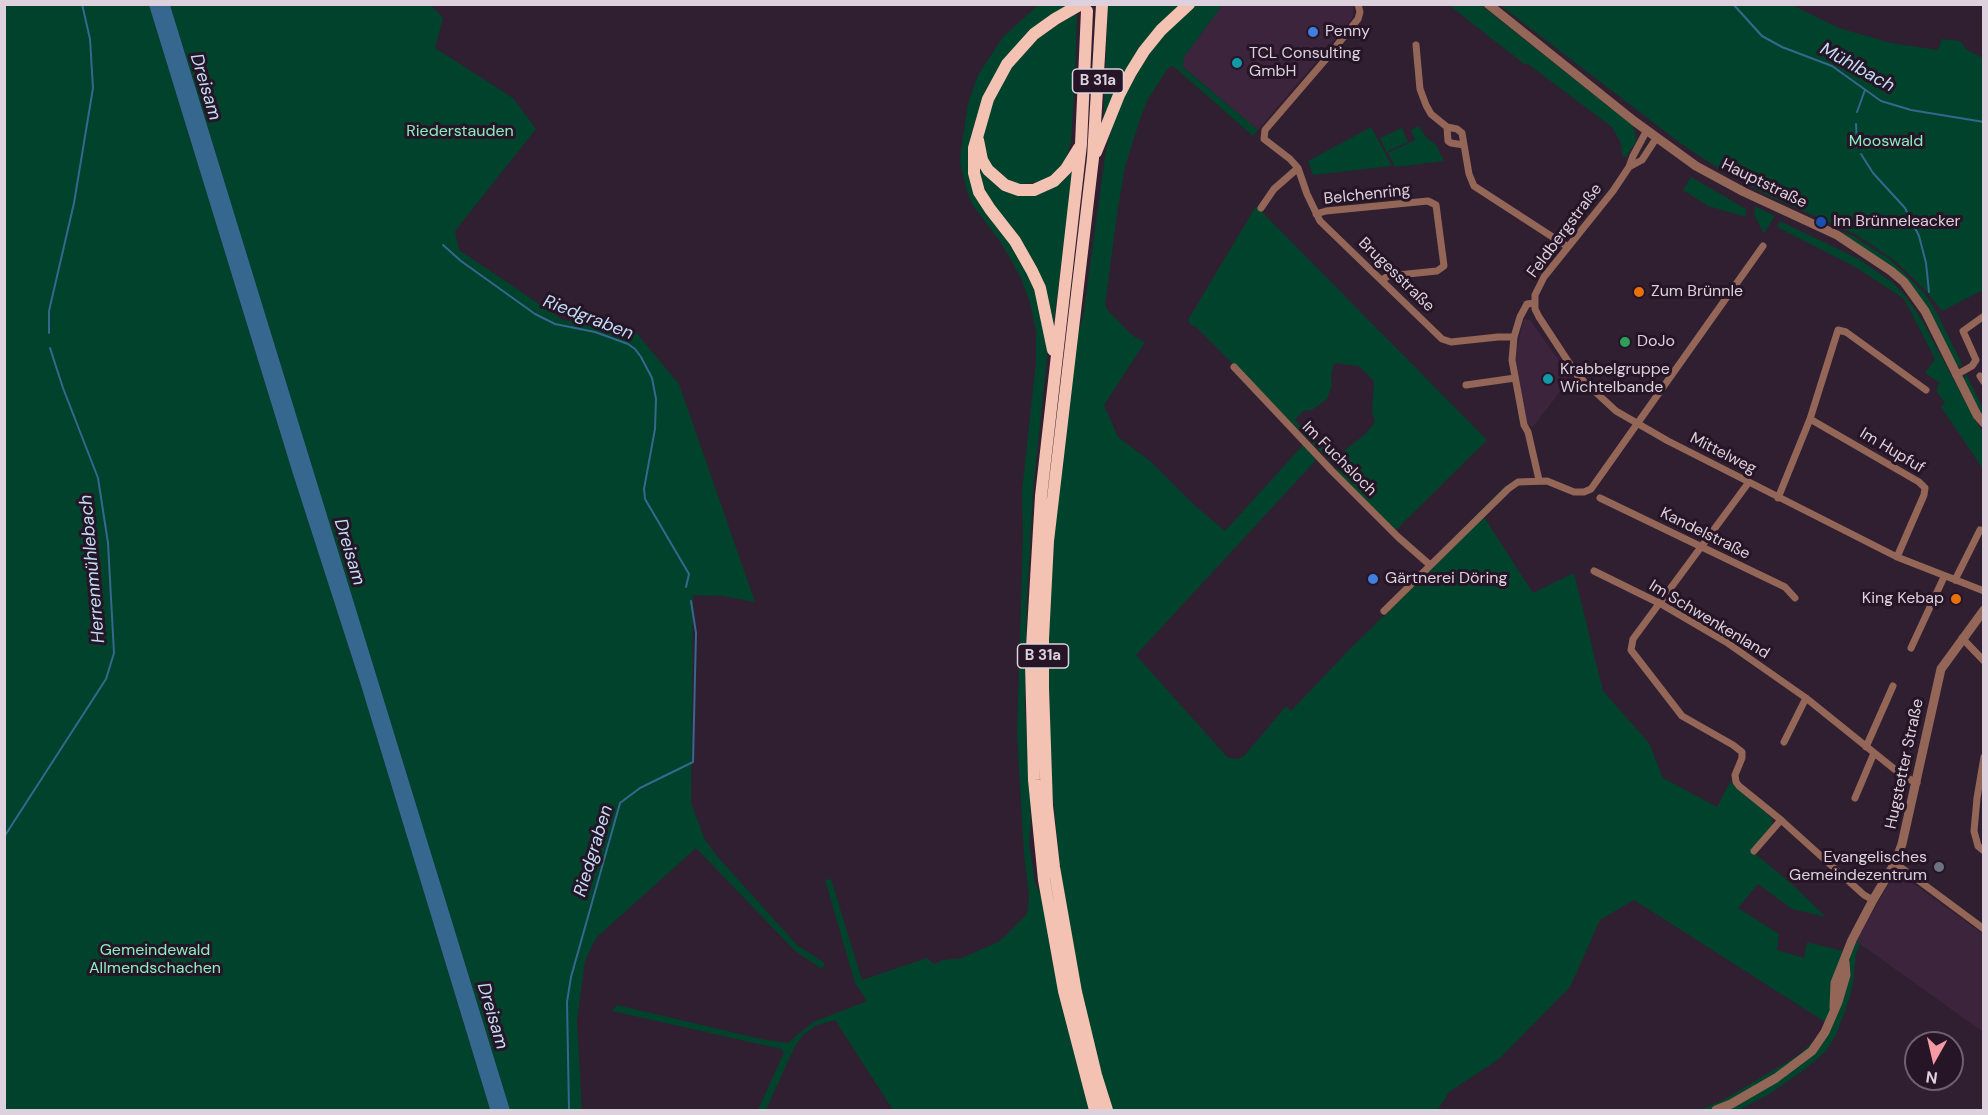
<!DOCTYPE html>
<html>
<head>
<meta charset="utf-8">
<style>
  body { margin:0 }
  #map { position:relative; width:1988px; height:1115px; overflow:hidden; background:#301f31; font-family:"DM Sans",sans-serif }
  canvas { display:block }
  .frame { position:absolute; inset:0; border:6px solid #dcd1dc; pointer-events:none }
  .north { position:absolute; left:1904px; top:1031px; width:60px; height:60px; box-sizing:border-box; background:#261527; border:2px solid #6f606f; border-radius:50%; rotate:188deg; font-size:16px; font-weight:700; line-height:24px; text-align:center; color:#dcd1dc }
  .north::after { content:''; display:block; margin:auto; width:21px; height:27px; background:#f49aa3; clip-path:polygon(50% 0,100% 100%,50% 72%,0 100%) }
</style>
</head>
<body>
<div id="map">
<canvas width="1988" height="1115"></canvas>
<div class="frame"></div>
<div class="north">N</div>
</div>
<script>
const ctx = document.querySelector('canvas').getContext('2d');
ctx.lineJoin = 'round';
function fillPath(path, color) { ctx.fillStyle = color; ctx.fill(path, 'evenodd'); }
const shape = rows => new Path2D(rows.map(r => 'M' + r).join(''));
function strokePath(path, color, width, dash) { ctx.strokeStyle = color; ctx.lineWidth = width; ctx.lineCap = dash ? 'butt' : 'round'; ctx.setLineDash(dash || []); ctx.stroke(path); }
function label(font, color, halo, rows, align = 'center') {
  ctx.font = font + ' "DM Sans",sans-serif'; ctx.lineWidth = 6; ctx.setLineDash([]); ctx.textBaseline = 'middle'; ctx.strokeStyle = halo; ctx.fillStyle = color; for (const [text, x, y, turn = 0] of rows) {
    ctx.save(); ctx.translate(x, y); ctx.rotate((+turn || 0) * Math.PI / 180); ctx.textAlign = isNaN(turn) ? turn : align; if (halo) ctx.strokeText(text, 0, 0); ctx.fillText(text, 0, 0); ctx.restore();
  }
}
const built = shape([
  [1353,4,1353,16,1349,23,1258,130,1183,67,1183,57,1221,7,1220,5],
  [1524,319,1530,320,1571,377,1533,427,1527,424,1516,362,1516,350],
  [1897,874,1903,876,1983,934,1983,1032,1856,941,1893,876]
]);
const green = shape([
  [4,5,149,5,293,474,360,682,490,1110,5,1110],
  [170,5,431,5,443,18,435,48,513,98,536,129,455,231,459,250,563,320,634,330,679,384,755,602,723,596,693,595,691,803,705,840,717,856,797,945,825,963,822,969,795,951,696,848,596,938,585,961,577,1021,582,1110,510,1110],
  [1038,5,1070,5,985,95,974,125,970,165,1030,271,1047,340,1047,358,1033,491,1027,599,1025,705,1031,819,1029,843,1035,882,1042,898,1052,961,1090,1110,893,1110,835,1020,815,1026,803,1035,794,1048,766,1110,758,1110,784,1052,781,1049,612,1011,617,1005,761,1039,788,1043,813,1022,867,1001,855,983,825,880,831,879,862,980,927,958,934,964,943,960,962,958,1000,941,1027,914,1029,897,1024,853,1017,735,1023,535,1022,491,1036,361,1036,332,1030,303,1021,278,1002,244,972,204,966,188,960,162,961,150,968,104,978,75,1003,37],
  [1108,5,1184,5,1173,15,1103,129],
  [1193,5,1220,5,1221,7,1184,57,1183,67,1258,130,1253,136,1173,66,1168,68,1148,99,1141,116,1125,167,1118,208,1105,305,1109,312,1133,336,1145,342,1104,405,1118,437,1151,462,1193,504,1225,531,1303,445,1316,460,1136,655,1228,758,1239,759,1244,756,1286,706,1291,711,1347,652,1434,566,1430,562,1506,485,1511,490,1484,517,1533,593,1574,573,1603,691,1649,743,1663,778,1717,807,1730,782,1772,818,1772,825,1751,850,1795,887,1826,917,1792,909,1758,884,1738,908,1779,934,1777,950,1804,958,1807,942,1851,953,1856,941,1860,944,1856,954,1853,984,1847,1006,1836,1035,1826,1051,1805,1069,1771,1093,1739,1110,1700,1110,1725,1099,1797,1056,1816,1039,1825,1022,1634,900,1600,920,1570,987,1499,1059,1449,1092,1438,1110,1112,1110,1088,1026,1064,901,1051,781,1048,724,1049,628,1053,553,1061,467,1077,336,1083,316,1106,149,1115,115,1150,49],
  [1449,5,1481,5,1632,125,1635,131,1636,142,1626,157,1622,155,1621,143,1612,127,1528,64,1524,64],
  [1500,5,1792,5,1839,28,1891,43,1938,50,1942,39,1960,41,1967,50,1983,58,1983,290,1942,311,1926,291,1894,260,1857,235,1767,195,1719,169,1680,143],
  [1077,14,1075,78,1071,142,1066,160,1054,174,1042,182,1021,184,1011,182,1000,176,989,164,983,148,982,132,997,89,1012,65,1028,46,1052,27],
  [1419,126,1425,136,1436,145,1444,161,1395,167,1388,153,1415,140,1411,130],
  [1371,127,1392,166,1313,175,1308,161],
  [1402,128,1408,142,1386,152,1380,138],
  [978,159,983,169,1031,192,1074,160,1053,330,1049,307,982,189,977,170],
  [1691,177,1746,209,1746,217,1708,206,1683,190],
  [1256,206,1487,440,1396,530,1336,471,1339,468,1340,457,1344,451,1365,434,1375,422,1372,412,1374,381,1359,366,1334,363,1331,376,1332,385,1327,399,1312,410,1303,411,1295,420,1317,442,1321,441,1336,449,1331,462,1196,327,1191,325,1188,320],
  [1755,206,1775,216,1765,232,1763,232,1754,214],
  [1780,221,1859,259,1892,282,1906,296,1923,322,1976,422,1983,431,1983,469,1941,407,1945,403,1936,390,1940,383,1925,373,1935,359,1904,299,1857,268,1777,227],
  [1843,232,1855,237,1891,260,1926,295,1937,313,1963,366,1957,366,1928,307,1907,280,1886,263,1842,234],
  [1966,373,1983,409,1983,417,1963,380]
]);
const water = shape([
  [149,5,170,5,510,1110,490,1110,489,1106,360,682,293,474]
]);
const stream = shape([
  [1733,4,1762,36,1782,47,1832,66,1881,101,1911,110,1984,122],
  [1857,112,1865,90],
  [1856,124,1857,147],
  [1861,154,1873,173,1905,208,1919,236,1926,263,1929,292],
  [443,245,461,261,535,314,555,324,595,332,628,344,635,349,641,357,652,378,656,399,655,429,644,489,645,499,689,574,686,587],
  [49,333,49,311,74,203,93,88,90,39,82,4],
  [4,837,106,679,114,653,108,543,98,478,63,388,50,348],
  [569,1110,567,1002,571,977,620,803,640,788,693,762,696,633,691,601]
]);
const minor = shape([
  [1358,4,1360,12,1358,19,1326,59,1265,130,1264,139,1290,159,1298,168,1307,194,1320,221,1442,339,1451,342,1498,337,1514,337],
  [1416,45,1420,89,1426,105,1431,114,1447,127,1457,129,1462,133,1469,174,1474,186,1568,247],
  [1447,127,1448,141,1451,143,1464,145],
  [1647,130,1633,156,1629,167,1613,191,1544,277,1535,295,1535,309,1539,317,1577,375,1616,411,1668,441,1897,557,1984,591],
  [1629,167,1642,160,1657,137],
  [1261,208,1274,189,1298,168],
  [1316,214,1326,211,1428,201,1436,205,1444,266,1437,271,1388,276,1382,280],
  [1534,303,1527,304,1520,317,1514,337,1512,360,1524,425,1528,432,1539,480],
  [1234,367,1332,471,1398,537,1430,565],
  [1956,375,1972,366,1976,360,1963,331,1984,316],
  [1980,376,1984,382],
  [1466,385,1515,378],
  [1810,419,1919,482,1925,488,1924,495,1897,557],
  [1749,482,1633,639,1631,650,1682,716,1733,745,1742,752,1742,758,1735,775,1736,782,1739,786,1781,820,1864,895,1873,900],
  [1600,498,1785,587,1795,598],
  [1778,498,1810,419,1838,330,1846,332,1926,390],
  [1594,571,1661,604,1726,642,1806,698,1903,776,1917,783],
  [1955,580,1980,530],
  [1384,611,1508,489,1518,482,1547,481,1574,492,1584,492,1591,489,1763,246],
  [1962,638,1984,661],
  [1911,648,1944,577],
  [1784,742,1806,698],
  [1866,747,1893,686],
  [1984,757,1977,798,1974,831,1978,846,1984,851],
  [1855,798,1874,753],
  [1754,851,1781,820],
  [1895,863,1984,929]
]);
const tertiary = shape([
  [1488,4,1634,121,1696,166,1744,192,1837,235,1891,271,1904,282,1925,311,1977,415,1984,423],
  [1834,1008,1835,983,1852,940,1873,900,1895,863,1902,844,1941,669,1984,610],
  [1716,1110,1731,1104,1776,1078,1812,1051,1825,1032,1838,1002,1846,975,1845,962]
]);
const trunk = shape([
  [1102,5,1093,158,1048,541,1043,639,1043,688,1047,806,1054,867,1076,992,1096,1075,1107,1110],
  [1087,11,1081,144,1041,496,1031,664,1034,780,1044,880,1064,991,1095,1110],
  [978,140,982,160,988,170,1005,185,1019,190,1034,190,1054,181,1066,169,1079,148],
  [1096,152,1119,95,1131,72,1144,51,1161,30,1189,4],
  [1053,350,1040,288,1032,271,1015,241,990,209,979,192,974,173,974,148,988,99,1007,64,1034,34,1055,19,1081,4]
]);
const markers = [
  [1313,32,6,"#3f7fe0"],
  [1237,63,6,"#0f9aa8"],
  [1821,222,6,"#1a4fb4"],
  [1639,292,6,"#e8710a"],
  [1625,342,6,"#2e9e5b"],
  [1548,379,6,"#0f9aa8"],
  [1373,579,6,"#3f7fe0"],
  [1956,599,6,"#e8710a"],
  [1939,867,6,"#6b7280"]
];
const shields = [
  [1098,81,51],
  [1043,656,51]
];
const shieldNames = [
  ["B 31a",1098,81],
  ["B 31a",1043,656]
];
const poiNames = [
  ["Penny",1325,32],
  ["TCL Consulting",1249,54],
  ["GmbH",1249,72],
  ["Im Brünneleacker",1833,222],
  ["Zum Brünnle",1651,292],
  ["DoJo",1637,342],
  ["Krabbelgruppe",1560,370],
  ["Wichtelbande",1560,388],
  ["Gärtnerei Döring",1385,579],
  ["King Kebap",1944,599,"right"],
  ["Evangelisches",1927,858,"right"],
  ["Gemeindezentrum",1927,876,"right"]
];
const parkNames = [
  ["Riederstauden",460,132],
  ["Mooswald",1886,142],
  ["Gemeindewald",155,951],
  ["Allmendschachen",155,969]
];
const streetNames = [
  ["Hauptstraße",1764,184,26],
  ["Belchenring",1367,195,-6],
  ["Feldbergstraße",1565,231,-53],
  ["Brugesstraße",1396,275,44],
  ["Im Hupfuf",1892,451,31],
  ["Mittelweg",1723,454,27],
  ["Im Fuchsloch",1339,459,45],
  ["Kandelstraße",1705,534,26],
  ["Im Schwenkenland",1709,620,31],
  ["Hugstetter Straße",1905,764,-78]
];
const waterNames = [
  ["Mühlbach",1857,68,29],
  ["Dreisam",205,87,73],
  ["Riedgraben",588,318,21],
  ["Dreisam",349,552,73],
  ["Herrenmühlebach",93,569,-95],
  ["Riedgraben",594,851,-73],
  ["Dreisam",492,1016,73]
];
fillPath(built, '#3b243c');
fillPath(green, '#00422b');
fillPath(water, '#36678f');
strokePath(stream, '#36678f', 2);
strokePath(minor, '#946657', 7);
strokePath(tertiary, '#946657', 9);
strokePath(trunk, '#f4c2b2', 12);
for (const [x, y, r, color] of markers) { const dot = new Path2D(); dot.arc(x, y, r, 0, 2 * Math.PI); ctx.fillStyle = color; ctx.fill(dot); strokePath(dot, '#261527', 2); }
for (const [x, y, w] of shields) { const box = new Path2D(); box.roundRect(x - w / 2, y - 12, w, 24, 4.5); ctx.fillStyle = '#261527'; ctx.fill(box); strokePath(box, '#dcd1dc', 1.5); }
label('bold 15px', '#dcd1dc', null, shieldNames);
label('16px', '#dcd1dc', '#261527', poiNames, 'left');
label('16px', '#8bedbf', '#261527', parkNames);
label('16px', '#dcd1dc', '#261527', streetNames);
label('italic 18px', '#c2def7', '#261527', waterNames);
</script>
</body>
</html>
